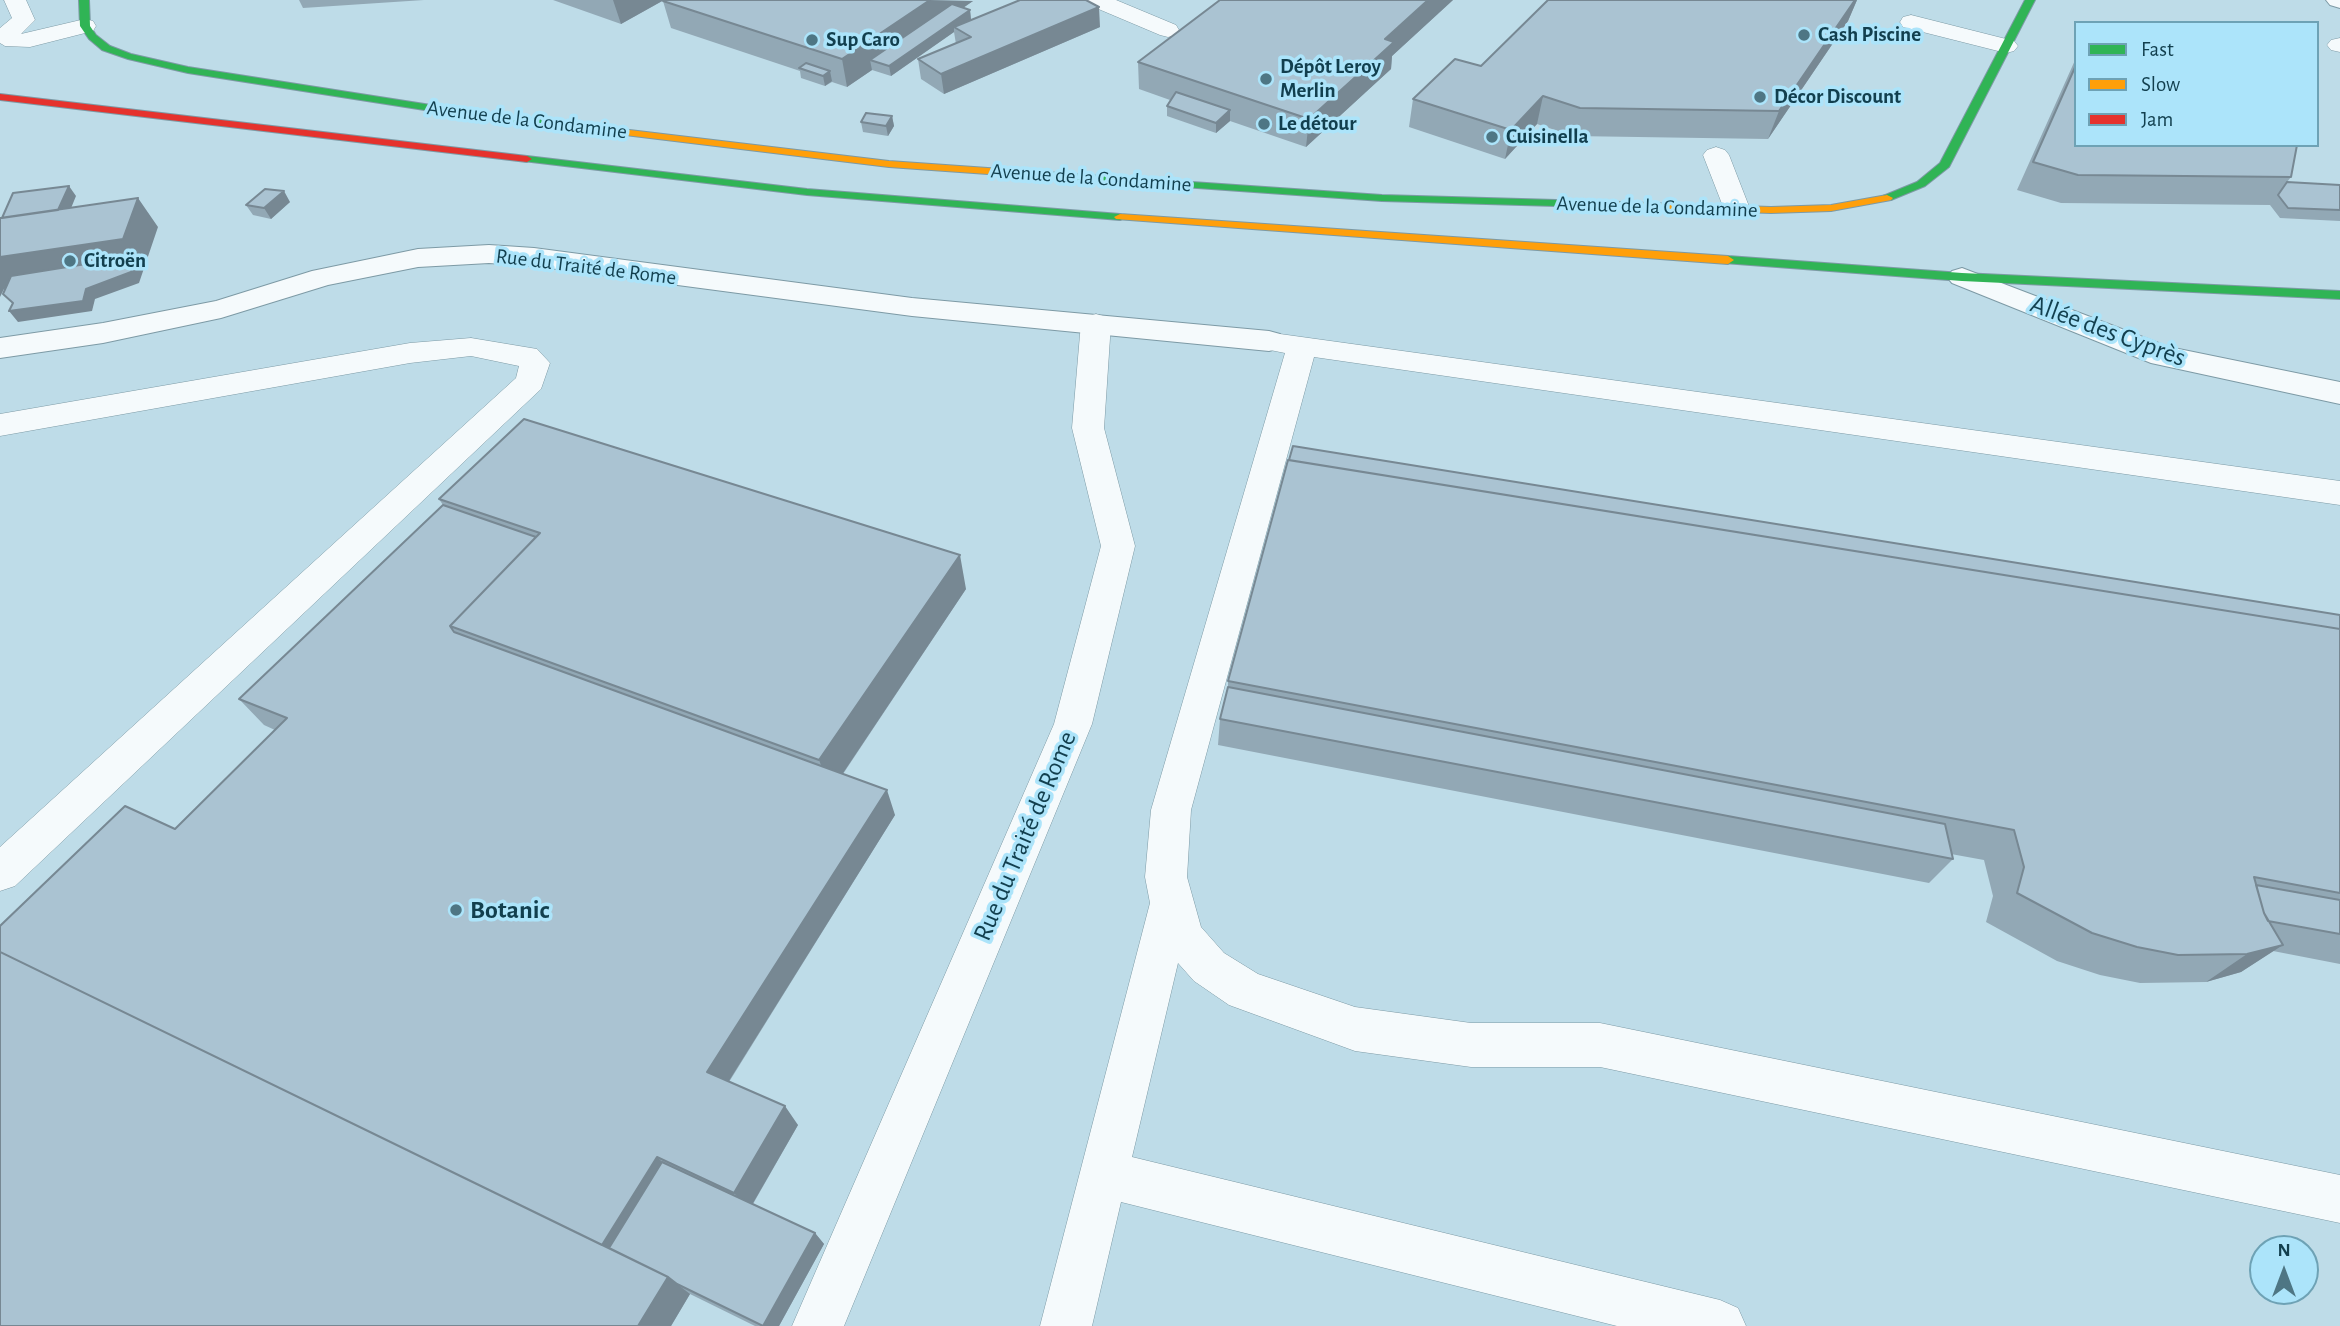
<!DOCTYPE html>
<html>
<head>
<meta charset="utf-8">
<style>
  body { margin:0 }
  #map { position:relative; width:2340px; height:1326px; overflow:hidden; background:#bedce8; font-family:"Alegreya Sans",sans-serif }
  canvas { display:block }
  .legend { position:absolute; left:2074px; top:21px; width:245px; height:126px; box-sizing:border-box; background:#ace4fa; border:2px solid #6ea2b5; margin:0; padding:9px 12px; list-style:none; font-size:21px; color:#123f4e }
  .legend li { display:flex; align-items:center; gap:14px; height:35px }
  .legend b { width:35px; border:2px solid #6ea2b5 }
  .north { position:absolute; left:2249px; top:1235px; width:70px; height:70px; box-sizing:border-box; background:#ace4fa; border:2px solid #6ea2b5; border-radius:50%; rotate:0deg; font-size:19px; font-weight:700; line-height:28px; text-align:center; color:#123f4e }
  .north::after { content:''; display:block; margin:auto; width:24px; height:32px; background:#4e7684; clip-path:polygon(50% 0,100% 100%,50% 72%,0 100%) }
</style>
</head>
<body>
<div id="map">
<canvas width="2340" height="1326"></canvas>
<ul class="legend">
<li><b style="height:9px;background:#30b455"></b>Fast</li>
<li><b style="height:9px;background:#ff9f0a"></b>Slow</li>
<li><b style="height:9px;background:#e5322d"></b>Jam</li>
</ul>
<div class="north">N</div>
</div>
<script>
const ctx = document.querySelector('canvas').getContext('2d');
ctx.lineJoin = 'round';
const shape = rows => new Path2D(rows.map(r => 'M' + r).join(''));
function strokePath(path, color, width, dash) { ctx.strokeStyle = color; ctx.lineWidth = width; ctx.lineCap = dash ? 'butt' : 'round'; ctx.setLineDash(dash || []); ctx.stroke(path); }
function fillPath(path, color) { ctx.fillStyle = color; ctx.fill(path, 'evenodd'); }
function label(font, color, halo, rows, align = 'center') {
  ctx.font = font + ' "Alegreya Sans",sans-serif'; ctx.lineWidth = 7; ctx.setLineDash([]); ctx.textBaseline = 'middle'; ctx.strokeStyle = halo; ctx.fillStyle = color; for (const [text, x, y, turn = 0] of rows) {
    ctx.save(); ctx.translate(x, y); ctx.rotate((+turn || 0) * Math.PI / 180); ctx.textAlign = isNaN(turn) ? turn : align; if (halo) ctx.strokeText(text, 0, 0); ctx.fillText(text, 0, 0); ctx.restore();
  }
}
const lane = shape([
  [4,0,26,0,35,20,21,34,85,19,93,21,96,26,93,31,30,47,5,46,0,43,0,28,12,18,4,0],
  [1086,0,1116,0,1176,25,1179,30,1176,35,1168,37,1160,35,1089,5,1086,0],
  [1911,15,2014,41,2018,46,2014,51,2006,53,1903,27,1900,22,1903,17,1911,15],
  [2340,38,2340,52,2331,50,2327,45,2331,40,2340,38],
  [1716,147,1725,150,1729,155,1750,209,1746,215,1737,217,1728,215,1724,209,1703,155,1707,150,1716,147],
  [1096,314,1106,317,1111,323,1104,428,1135,546,1092,724,844,1326,792,1326,1054,724,1101,546,1072,428,1081,323,1086,317,1096,314],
  [1280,334,2340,481,2340,505,1314,357,1191,810,1187,877,1201,927,1224,953,1258,974,1355,1007,1471,1023,1600,1023,2340,1175,2340,1223,1600,1067,1471,1067,1355,1051,1229,1005,1194,981,1178,963,1132,1157,1720,1300,1738,1308,1746,1326,1617,1326,1121,1202,1092,1326,1040,1326,1150,903,1145,877,1151,810,1285,353,1270,350,1265,343,1270,336,1280,334],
  [471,338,537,349,550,363,541,389,15,886,0,891,0,847,516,378,519,366,471,356,410,363,0,436,0,414,410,343,471,338]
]);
const street = shape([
  [2326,0,2340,0,2340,8,2330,5,2326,0],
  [489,245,534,248,912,298,1269,331,1280,334,1285,341,1280,348,1269,351,912,316,534,266,489,263,418,267,328,285,221,318,103,343,0,358,0,338,103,323,216,301,312,271,418,249,489,245],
  [1962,268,2169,347,2340,382,2340,404,2151,363,1952,283,1947,277,1952,271,1962,268]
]);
const fast = shape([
  [79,0,89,0,90,26,96,35,110,46,131,54,188,67,482,113,596,126,601,129,596,132,482,119,188,73,128,59,102,50,89,39,80,26,79,0],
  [2025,0,2035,0,1949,167,1925,186,1891,200,1883,200,1883,196,1917,182,1940,163,2025,0],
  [527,156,807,189,1120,214,1126,217,1120,220,807,195,523,161,523,157,527,156],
  [1002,169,1382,195,1591,201,1597,204,1591,207,1382,201,998,174,998,170,1002,169],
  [1728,256,1962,273,2340,291,2340,299,1962,281,1724,263,1724,257,1728,256]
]);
const slow = shape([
  [596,126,889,161,1002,169,1008,172,1002,175,889,167,592,131,591,129,596,126],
  [1887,195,1893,198,1891,200,1831,211,1771,213,1591,207,1585,204,1591,201,1771,207,1831,205,1887,195],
  [1120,214,1728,256,1734,260,1728,264,1116,219,1114,217,1120,214]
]);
const jam = shape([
  [0,94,527,156,532,159,527,162,0,100,0,94]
]);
const wall = shape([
  [299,0,424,0,303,8],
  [553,0,664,0,621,24],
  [1220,0,1453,0,1392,56,1391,69,1306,147,1230,121,1216,133,1167,116,1167,106,1170,100,1139,89,1138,62],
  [1548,0,1857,0,1848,21,1768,139,1573,136,1537,124,1505,159,1409,127,1413,99,1481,66],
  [663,1,973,1,963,8,970,10,971,20,1100,27,944,94,921,79,918,59,956,44,954,32,891,76,872,70,847,87,832,82,825,86,801,78,800,71,671,28],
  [2076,58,2076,145,2291,177,2287,182,2340,185,2340,221,2280,218,2270,205,2061,203,2017,190],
  [892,116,894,126,888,136,863,132,861,122],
  [290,202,271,219,253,215,246,205],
  [439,499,966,589,843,774,895,815,729,1082,798,1125,753,1204,815,1233,824,1244,779,1326,755,1326,690,1294,671,1326,0,1326,175,829,275,730,264,725,239,699,443,505],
  [2340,615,2340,964,2273,951,2241,972,2206,982,2140,983,2100,975,2057,961,1986,922,1993,896,1984,860,1951,854,1953,859,1929,883,1218,745,1220,719,1228,687,1228,681]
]);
const shadedWall = shape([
  [613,0,664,0,621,24],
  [930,0,973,1,881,64,870,60,872,70,847,87,842,59],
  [1428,0,1453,0,1392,56,1391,69,1306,147,1309,119,1385,39],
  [1855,0,1857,0,1848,21,1768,139,1779,111],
  [1099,7,1100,27,944,94,941,74],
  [970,10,971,20,954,27,954,32,891,76,889,66],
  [830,71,832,81,825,86,823,76],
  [1543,96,1537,124,1505,159,1511,130],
  [1230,110,1230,121,1216,133,1216,123],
  [892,116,894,126,888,136,886,126],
  [69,186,76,196,65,223,56,212],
  [284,191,290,202,271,219,264,208],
  [138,198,158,227,139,283,95,299,92,311,18,322,9,311,86,289,132,269,4,289,0,297,0,257],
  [960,555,966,589,831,791,819,760],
  [887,790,895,815,722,1092,707,1072],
  [2283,945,2241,972,2206,982,2247,954],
  [785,1106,798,1125,749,1210,734,1193],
  [657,1157,675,1174,624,1257,602,1245],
  [815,1233,824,1244,779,1326,763,1326],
  [668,1277,690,1294,671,1326,638,1326]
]);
const building = shape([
  [664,0,930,0,842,59,663,1,664,0],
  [1020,0,1086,0,1099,7,941,74,918,59,971,37,954,27,1020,0],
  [1220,0,1428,0,1385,39,1394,42,1309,119,1138,62,1220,0],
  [1548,0,1855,0,1779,111,1580,108,1543,96,1511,130,1413,99,1455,59,1481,66,1548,0],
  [952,4,970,10,889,66,870,60,952,4],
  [806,63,830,71,823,76,799,68,806,63],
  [2076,65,2076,145,2297,145,2291,177,2078,175,2033,162,2076,65],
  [1176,92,1230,110,1216,123,1167,106,1176,92],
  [866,113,892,116,886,126,861,122,866,113],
  [2287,182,2340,185,2340,210,2288,208,2278,195,2287,182],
  [69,186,58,210,2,218,13,193,69,186],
  [265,189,284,191,264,208,246,205,265,189],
  [138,198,123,239,0,257,0,218,138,198],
  [136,256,131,272,86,289,83,301,9,311,13,303,3,294,11,276,136,256],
  [524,419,960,555,819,760,450,626,540,533,439,499,524,419],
  [1293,446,2340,615,2340,629,1289,460,1293,446],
  [1288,460,2340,629,2340,893,2254,877,2264,913,2283,945,2247,954,2178,955,2137,947,2092,933,2017,893,2024,867,2014,830,1228,681,1288,460],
  [443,505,536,537,450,626,454,632,887,790,707,1072,785,1106,734,1193,657,1157,602,1245,0,952,0,926,125,806,175,829,287,718,239,699,443,505],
  [1228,687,1945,824,1953,859,1220,719,1228,687],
  [2256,885,2340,900,2340,934,2268,921,2264,913,2256,885],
  [0,952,668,1277,638,1326,0,1326,0,952],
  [662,1162,815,1233,763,1326,677,1284,668,1277,609,1248,662,1162]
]);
const markers = [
  [1804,35,7,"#4e7684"],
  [812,40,7,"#4e7684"],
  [1266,79,7,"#4e7684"],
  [1760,97,7,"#4e7684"],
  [1264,124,7,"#4e7684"],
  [1492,137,7,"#4e7684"],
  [70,261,7,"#4e7684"],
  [456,910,7,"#4e7684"]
];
const farPoinames = [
  ["Cash Piscine",1818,35],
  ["Sup Caro",826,40],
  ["Dépôt Leroy",1280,67],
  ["Merlin",1280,91],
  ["Décor Discount",1774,97],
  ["Le détour",1278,124],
  ["Cuisinella",1506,137],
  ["Citroën",84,261]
];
const farStreetnames = [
  ["Avenue de la Condamine",527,120,7],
  ["Avenue de la Condamine",1091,178,4],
  ["Avenue de la Condamine",1657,207,2],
  ["Rue du Traité de Rome",586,267,7]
];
const streetNames = [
  ["Allée des Cyprès",2108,331,20],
  ["Rue du Traité de Rome",1025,836,-67]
];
const poiNames = [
  ["Botanic",470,910]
];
strokePath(lane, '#7d9aa5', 1);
strokePath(street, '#7d9aa5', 2);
strokePath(fast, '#7d9aa5', 2);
strokePath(slow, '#7d9aa5', 2);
strokePath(jam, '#7d9aa5', 2);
fillPath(lane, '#f5fafc');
fillPath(street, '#f5fafc');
fillPath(fast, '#30b455');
fillPath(slow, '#ff9f0a');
fillPath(jam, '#e5322d');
fillPath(wall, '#92a8b5');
fillPath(shadedWall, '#778893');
fillPath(building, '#aac3d2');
strokePath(building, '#778893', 2);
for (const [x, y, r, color] of markers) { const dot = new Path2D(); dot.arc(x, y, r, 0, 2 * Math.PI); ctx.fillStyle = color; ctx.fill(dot); strokePath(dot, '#ace4fa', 2.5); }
label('bold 21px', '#123f4e', '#ace4fa', farPoinames, 'left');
label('21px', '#123f4e', '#ace4fa', farStreetnames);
label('26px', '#123f4e', '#ace4fa', streetNames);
label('bold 26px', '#123f4e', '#ace4fa', poiNames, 'left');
</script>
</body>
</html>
